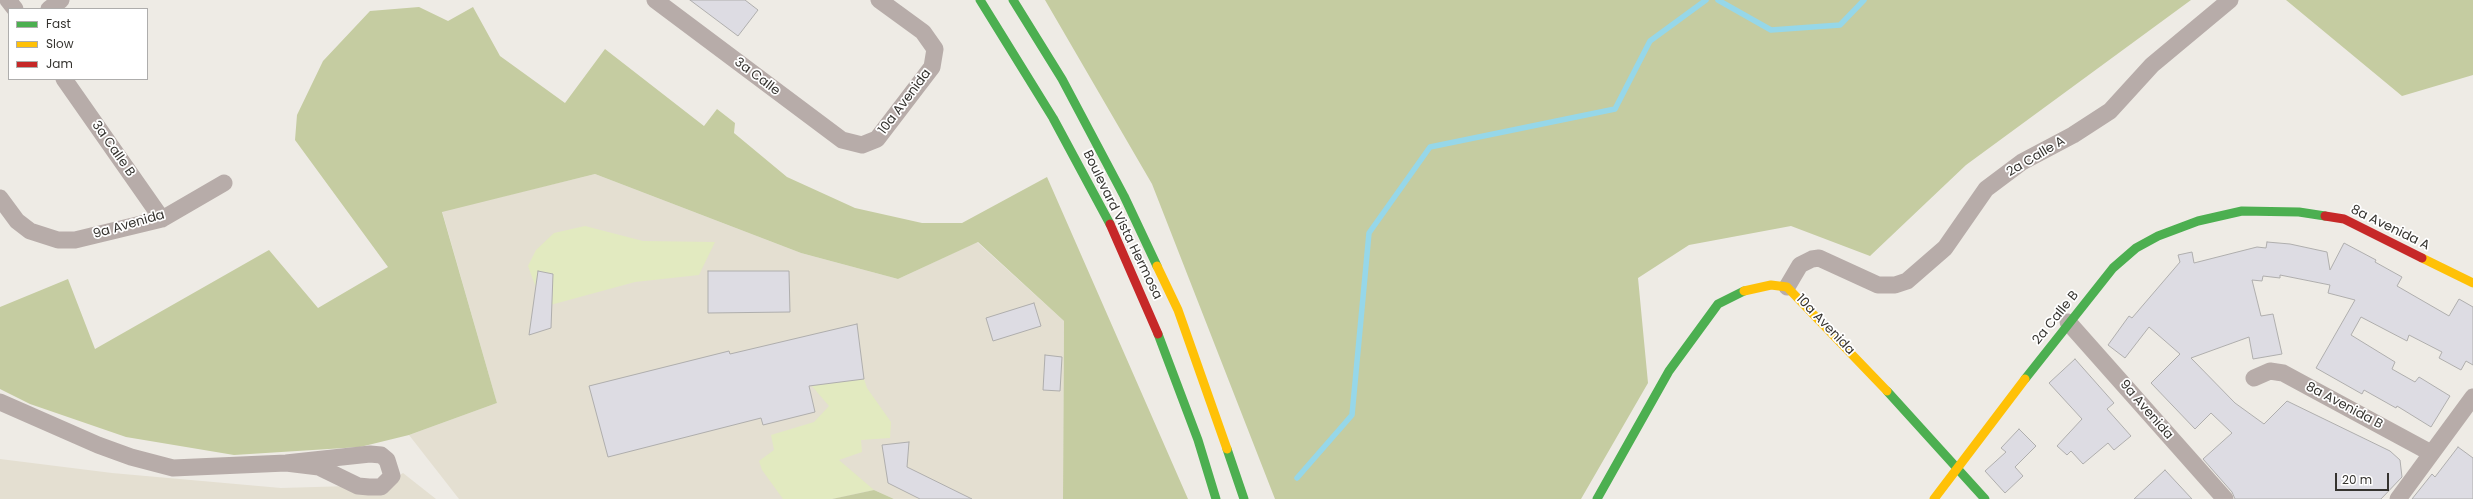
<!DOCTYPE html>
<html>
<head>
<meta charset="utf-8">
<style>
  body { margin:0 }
  #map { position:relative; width:2473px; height:499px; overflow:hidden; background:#eeebe5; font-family:Poppins,sans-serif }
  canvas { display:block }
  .legend { position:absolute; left:8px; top:8px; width:140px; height:72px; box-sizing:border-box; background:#fff; border:1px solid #aeadac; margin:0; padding:5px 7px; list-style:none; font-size:12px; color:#35332f }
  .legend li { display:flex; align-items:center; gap:8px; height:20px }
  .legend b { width:20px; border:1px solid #aeadac }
  .scale { position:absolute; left:2335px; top:473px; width:54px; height:18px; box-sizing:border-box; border:2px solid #35332f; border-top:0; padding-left:5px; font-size:12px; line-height:14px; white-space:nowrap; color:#35332f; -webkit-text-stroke:3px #fff; paint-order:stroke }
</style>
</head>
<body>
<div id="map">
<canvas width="2473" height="499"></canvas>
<ul class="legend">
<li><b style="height:5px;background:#4caf50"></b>Fast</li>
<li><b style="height:5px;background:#ffc107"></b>Slow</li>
<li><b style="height:5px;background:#c62828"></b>Jam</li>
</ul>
<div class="scale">20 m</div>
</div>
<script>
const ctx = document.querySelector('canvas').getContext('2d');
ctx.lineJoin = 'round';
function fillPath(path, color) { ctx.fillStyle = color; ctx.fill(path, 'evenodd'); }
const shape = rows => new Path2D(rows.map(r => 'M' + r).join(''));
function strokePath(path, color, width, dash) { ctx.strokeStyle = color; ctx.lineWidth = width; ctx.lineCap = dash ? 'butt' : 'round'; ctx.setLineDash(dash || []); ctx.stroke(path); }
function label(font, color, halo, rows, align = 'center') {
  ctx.font = font + ' Poppins,sans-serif'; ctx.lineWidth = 3.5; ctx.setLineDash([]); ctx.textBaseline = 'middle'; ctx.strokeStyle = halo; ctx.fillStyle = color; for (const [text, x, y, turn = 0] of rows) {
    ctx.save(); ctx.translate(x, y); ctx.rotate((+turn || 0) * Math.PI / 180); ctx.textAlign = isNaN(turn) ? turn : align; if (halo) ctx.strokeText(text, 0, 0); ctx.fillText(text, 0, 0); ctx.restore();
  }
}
const built = shape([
  [595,174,801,253,898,279,977,242,1064,321,1063,499,894,499,874,490,832,499,459,499,409,435,497,403,442,211],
  [0,459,112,473,281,488,384,485,403,473,436,499,0,499]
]);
const green = shape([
  [585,226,643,241,715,242,699,275,635,282,543,307,528,266,536,250,554,233],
  [864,379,867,388,891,422,890,438,861,440,862,452,839,460,874,490,832,499,783,499,762,470,759,461,774,450,771,435,814,422,829,406,811,385]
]);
const forest = shape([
  [1045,0,2191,0,1966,165,1870,256,1791,226,1689,245,1638,278,1648,383,1581,499,1275,499,1152,184],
  [2286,0,2473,0,2473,75,2402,96],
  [419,7,448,21,473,7,500,56,565,103,605,49,704,126,717,109,735,123,734,133,787,177,855,208,922,223,962,223,1047,177,1188,499,1063,499,1064,321,978,242,898,279,801,253,595,174,442,212,497,403,409,435,360,447,234,455,126,437,30,404,0,389,0,307,68,279,95,349,269,250,318,308,388,267,295,140,297,115,323,61,370,11],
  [874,490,894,499,832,499]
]);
const stream = shape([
  [1718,0,1771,30,1840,25,1864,0],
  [1297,478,1352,415,1369,233,1430,147,1615,109,1650,41,1706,0]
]);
const building = shape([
  [690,0,745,0,758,10,738,36,690,0],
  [2267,242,2290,244,2327,252,2330,270,2344,243,2376,260,2375,262,2402,277,2397,286,2449,316,2459,299,2473,307,2473,365,2466,361,2461,370,2439,358,2442,352,2409,335,2407,341,2361,317,2351,335,2395,362,2392,369,2415,382,2419,377,2450,396,2431,427,2397,406,2396,408,2364,390,2362,394,2316,368,2355,300,2328,293,2330,285,2280,275,2280,278,2263,276,2262,281,2252,280,2261,316,2273,314,2282,354,2253,359,2249,337,2191,358,2235,403,2264,424,2287,401,2390,451,2400,460,2402,477,2381,499,2235,499,2232,492,2203,459,2232,433,2211,413,2195,429,2151,383,2180,354,2149,327,2125,358,2108,345,2129,316,2132,318,2180,262,2178,255,2192,252,2194,263,2257,247,2266,248,2267,242],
  [538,271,553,274,551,328,529,335,538,271],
  [708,271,789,271,790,312,708,313,708,271],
  [1034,303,1041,326,993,341,986,318,1034,303],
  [857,324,864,379,809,386,815,412,763,425,761,418,608,457,589,386,729,351,730,354,857,324],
  [1045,355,1062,357,1060,391,1043,390,1045,355],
  [2075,359,2114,403,2107,409,2131,436,2114,450,2108,443,2083,464,2071,451,2067,455,2057,446,2082,419,2049,383,2075,359],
  [2019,429,2036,446,2015,467,2023,476,2005,493,1985,471,2006,452,2001,448,2019,429],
  [909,442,907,467,972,499,920,499,888,483,882,445,909,442],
  [2458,447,2473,458,2473,499,2412,499,2432,474,2435,477,2458,447],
  [2165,470,2192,499,2134,499,2165,470]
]);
const street = shape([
  [8,0,15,9],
  [655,0,842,140,862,145,877,139,932,67,935,49,923,32,879,0],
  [49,9,61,0],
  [64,79,162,219],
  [0,198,17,221,30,231,58,240,75,240,162,219,224,183],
  [1787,287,1800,265,1812,259,1819,258,1878,285,1895,285,1907,281,1945,248,1986,189,2022,162,2073,135,2110,111,2152,65,2230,0],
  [2068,322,2225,499],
  [2254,378,2270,371,2283,373,2431,453],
  [0,402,98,445,131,457,173,468,286,463,370,454,381,455,387,460,392,476,381,487,369,487,358,486,319,467,286,463],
  [2398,499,2473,397]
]);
const fast = shape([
  [980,0,1053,118,1110,224],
  [1013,0,1062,79,1124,196,1157,266],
  [1158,334,1198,440,1216,499],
  [2025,379,2113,268,2136,248,2158,236,2198,221,2242,211,2299,212,2325,216],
  [1887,391,1985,499],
  [1227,449,1244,499],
  [1597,499,1669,371,1718,304,1744,291]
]);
const slow = shape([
  [2422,258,2473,283],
  [1157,266,1178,310,1227,449],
  [1744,291,1771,285,1787,287,1887,391],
  [1934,499,2025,379]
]);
const jam = shape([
  [2325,216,2344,219,2422,258],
  [1110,224,1158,334]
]);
const streetNames = [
  ["3a Calle",757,77,37],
  ["10a Avenida",905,102,-53],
  ["3a Calle B",113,149,55],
  ["2a Calle A",2036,157,-31],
  ["9a Avenida",129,225,-16],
  ["Boulevard Vista Hermosa",1122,225,64],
  ["8a Avenida A",2390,228,26],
  ["2a Calle B",2056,318,-51],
  ["10a Avenida",1825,325,46],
  ["8a Avenida B",2344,406,28],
  ["9a Avenida",2146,410,49]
];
fillPath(built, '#e4dfd1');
fillPath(green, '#e2eac0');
fillPath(forest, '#c5cca1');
strokePath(stream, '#96d7e9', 5.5);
fillPath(building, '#dddce3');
strokePath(building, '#afaead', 1);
strokePath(street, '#b7aca9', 17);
strokePath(fast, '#4caf50', 9);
strokePath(slow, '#ffc107', 9);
strokePath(jam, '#c62828', 9);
label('13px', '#35332f', '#fff', streetNames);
</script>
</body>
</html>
